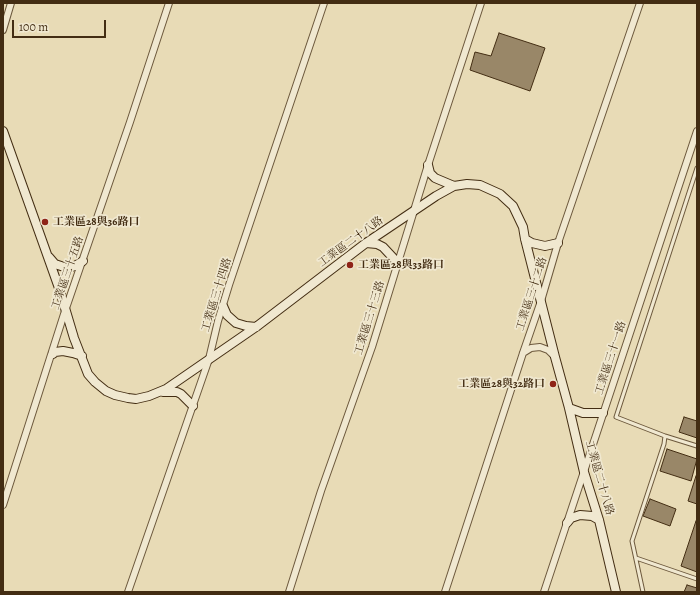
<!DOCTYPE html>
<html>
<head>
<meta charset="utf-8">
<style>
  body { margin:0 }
  #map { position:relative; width:700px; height:595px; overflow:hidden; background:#e8dbb6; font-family:Alegreya,serif }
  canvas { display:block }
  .frame { position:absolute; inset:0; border:4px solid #432d13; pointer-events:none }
  .scale { position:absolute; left:12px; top:20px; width:94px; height:18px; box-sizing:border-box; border:2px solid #432d13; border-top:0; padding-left:5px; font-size:12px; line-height:14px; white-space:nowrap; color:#432d13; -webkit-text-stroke:3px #f0e8d0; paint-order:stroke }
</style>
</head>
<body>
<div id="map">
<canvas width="700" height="595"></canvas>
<div class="frame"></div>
<div class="scale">100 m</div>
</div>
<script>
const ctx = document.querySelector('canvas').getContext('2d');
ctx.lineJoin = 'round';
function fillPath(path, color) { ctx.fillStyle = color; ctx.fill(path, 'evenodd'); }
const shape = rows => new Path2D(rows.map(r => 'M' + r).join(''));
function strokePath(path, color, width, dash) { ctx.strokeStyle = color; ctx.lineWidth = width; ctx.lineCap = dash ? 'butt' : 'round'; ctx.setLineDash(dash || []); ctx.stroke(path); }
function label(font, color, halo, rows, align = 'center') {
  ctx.font = font + ' Alegreya,"Noto Serif TC",serif'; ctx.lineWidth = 3.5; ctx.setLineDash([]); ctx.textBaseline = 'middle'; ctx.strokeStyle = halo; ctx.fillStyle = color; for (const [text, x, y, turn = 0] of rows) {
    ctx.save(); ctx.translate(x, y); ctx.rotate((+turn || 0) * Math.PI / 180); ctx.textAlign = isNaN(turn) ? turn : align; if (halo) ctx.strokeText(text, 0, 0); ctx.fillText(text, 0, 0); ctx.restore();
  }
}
const building = shape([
  [499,33,545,48,530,91,470,70,475,52,491,56,499,33],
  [684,417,697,421,697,438,679,432,684,417],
  [667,449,697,459,691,481,660,471,667,449],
  [696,476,697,476,697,504,688,501,696,476],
  [650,499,676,509,670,526,643,516,650,499],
  [696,521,697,521,697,572,681,566,696,521],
  [687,585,697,588,697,592,684,592,687,585]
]);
const lane = shape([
  [697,168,616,417,665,436,697,446],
  [636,558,697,579],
  [643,592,632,541,664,444,665,436]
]);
const street = shape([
  [3,30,11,3],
  [523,353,531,348,540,347,548,350,555,357],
  [3,505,65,311,130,122,169,3],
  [128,592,209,359,218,321,229,285,324,3],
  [289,592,321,491,372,347,428,165,481,3],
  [445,592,523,353,541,301,558,243,640,3],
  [544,592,697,131]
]);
const secondary = shape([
  [3,131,59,288,74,338,88,374,95,382,106,391,115,395,128,398,136,399,149,396,166,389,256,327,366,243,436,196,454,186,467,184,480,185,500,194,513,206,523,227,525,239,555,357,569,408,584,472,599,520,616,592],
  [428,165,430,173,435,178,454,186],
  [525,239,532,243,545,246,558,243],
  [366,243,377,244,383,247,397,262],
  [49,257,55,264,67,268,75,266,83,261],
  [223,306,227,315,236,323,246,326,256,327],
  [53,354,55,352,63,351,73,353,82,356],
  [163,392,177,392,181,394,193,406],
  [569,408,583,413,603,413],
  [567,523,571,518,580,515,592,516,599,520]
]);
const markers = [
  [45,222,4,"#8f2418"],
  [350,265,4,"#8f2418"],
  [553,384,4,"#8f2418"]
];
const poiNames = [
  ["工業區28與36路口",53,222],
  ["工業區28與33路口",358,265],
  ["工業區28與32路口",545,384,"right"]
];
const streetNames = [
  ["工業區二十八路",351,242,-36],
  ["工業區三十五路",68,273,-71],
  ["工業區三十二路",532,294,-72],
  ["工業區三十四路",217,295,-73],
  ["工業區三十三路",370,318,-73],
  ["工業區三十一路",611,358,-72],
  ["工業區二十八路",599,478,74]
];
fillPath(building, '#998768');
strokePath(building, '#432d13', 1);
strokePath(lane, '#6c583c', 5);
strokePath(street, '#6c583c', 8);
strokePath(secondary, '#432d13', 10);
strokePath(lane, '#f0e8d0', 3);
strokePath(street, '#f0e8d0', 6);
strokePath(secondary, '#f0e8d0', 8);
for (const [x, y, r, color] of markers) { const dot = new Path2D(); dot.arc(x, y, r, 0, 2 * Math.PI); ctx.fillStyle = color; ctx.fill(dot); strokePath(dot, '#f0e8d0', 1.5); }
label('bold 11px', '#432d13', '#f0e8d0', poiNames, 'left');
label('11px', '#432d13', '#f0e8d0', streetNames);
</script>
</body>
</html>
